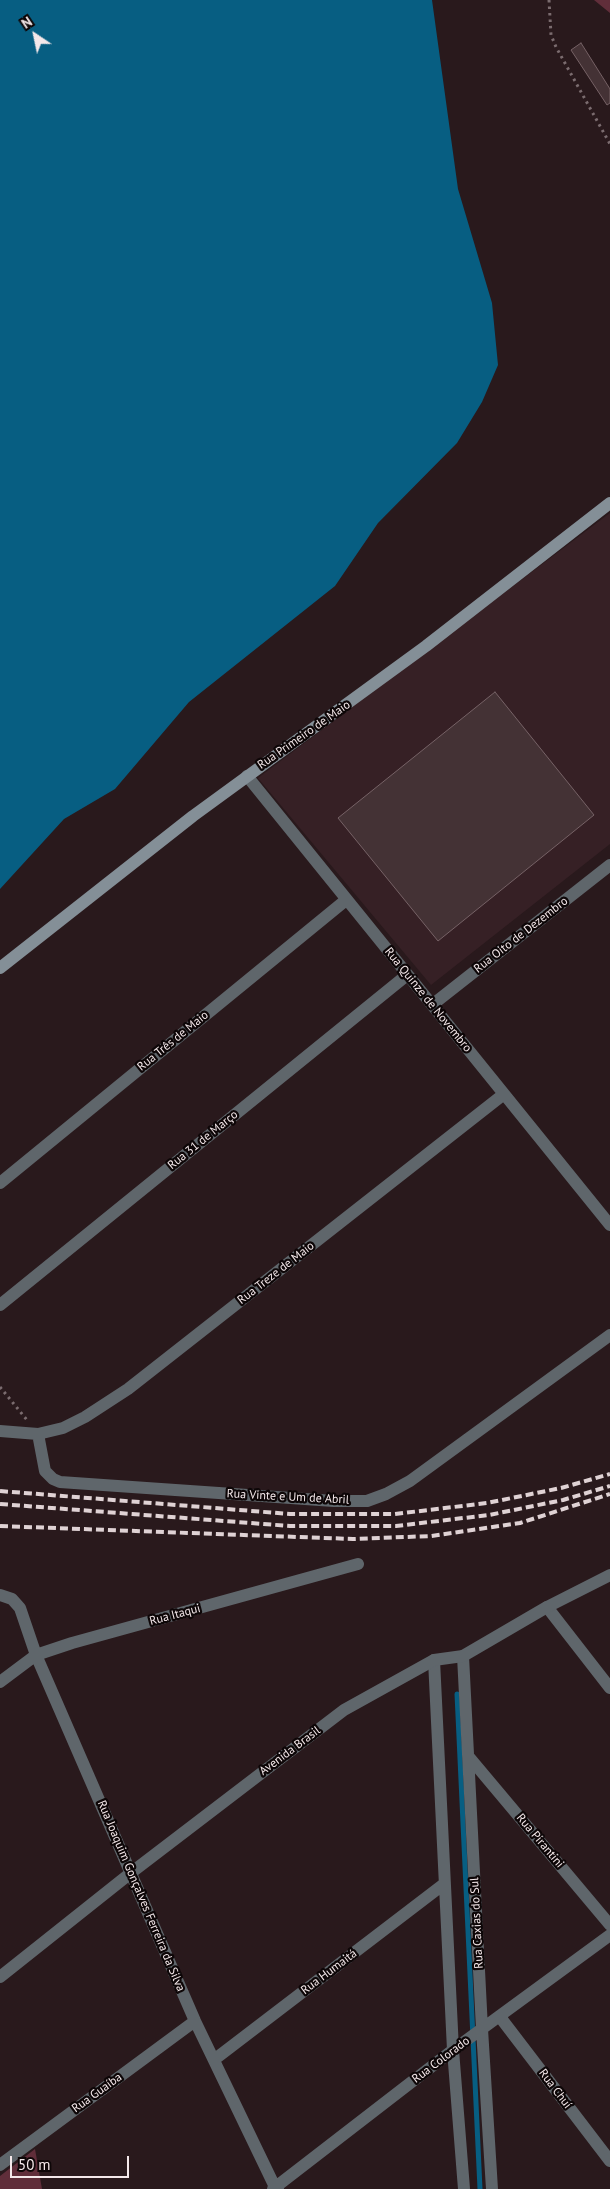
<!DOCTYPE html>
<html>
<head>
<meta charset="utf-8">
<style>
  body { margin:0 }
  #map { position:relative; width:610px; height:2189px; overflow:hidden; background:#29191c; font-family:"PT Sans",sans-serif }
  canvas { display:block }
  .north { position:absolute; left:10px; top:10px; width:50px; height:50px; -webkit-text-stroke:4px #0d0607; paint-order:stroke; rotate:326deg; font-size:14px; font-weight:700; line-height:20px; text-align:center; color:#f4e8ea }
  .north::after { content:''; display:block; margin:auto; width:18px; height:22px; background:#f4e8ea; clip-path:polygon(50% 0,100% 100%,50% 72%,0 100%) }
  .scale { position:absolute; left:10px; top:2156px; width:119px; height:22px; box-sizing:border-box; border:2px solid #f4e8ea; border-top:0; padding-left:6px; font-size:15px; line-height:18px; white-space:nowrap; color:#f4e8ea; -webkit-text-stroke:4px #0d0607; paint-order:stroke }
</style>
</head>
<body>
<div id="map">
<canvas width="610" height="2189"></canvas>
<div class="north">N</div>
<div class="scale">50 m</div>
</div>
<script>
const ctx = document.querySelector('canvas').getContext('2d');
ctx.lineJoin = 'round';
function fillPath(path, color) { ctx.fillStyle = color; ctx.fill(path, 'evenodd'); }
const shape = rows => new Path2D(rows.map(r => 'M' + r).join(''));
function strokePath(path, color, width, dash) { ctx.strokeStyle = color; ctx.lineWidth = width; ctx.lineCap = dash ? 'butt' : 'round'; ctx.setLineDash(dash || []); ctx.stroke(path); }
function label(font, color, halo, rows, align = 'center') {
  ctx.font = font + ' "PT Sans",sans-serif'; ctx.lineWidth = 4.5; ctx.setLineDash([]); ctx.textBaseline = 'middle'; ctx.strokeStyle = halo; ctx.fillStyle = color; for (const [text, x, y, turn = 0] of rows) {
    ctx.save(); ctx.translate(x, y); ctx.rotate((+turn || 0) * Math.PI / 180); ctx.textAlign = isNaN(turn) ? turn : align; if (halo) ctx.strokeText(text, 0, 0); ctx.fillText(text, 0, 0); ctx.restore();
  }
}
const built = shape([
  [610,513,610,844,431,985,258,778]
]);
const green = shape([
  [594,0,610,0,610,13],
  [35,2149,42,2189,0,2189,0,2176]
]);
const water = shape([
  [0,0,432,0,458,189,492,303,498,365,482,402,457,443,378,523,335,586,189,702,115,789,64,819,0,889]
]);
const stream = shape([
  [457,1694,480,2189]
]);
const building = shape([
  [581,43,610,89,610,103,607,105,571,50,581,43],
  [495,692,594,815,438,941,338,818,495,692]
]);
const path = shape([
  [549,0,551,35,556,47,610,144],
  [0,1387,27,1420]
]);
const minor = shape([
  [247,776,610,1225],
  [432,1005,610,865],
  [0,1183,346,900],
  [0,1305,407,975],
  [0,1431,38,1434,63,1428,85,1417,128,1389,504,1094],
  [38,1434,45,1471,53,1479,60,1482,334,1501,367,1501,386,1494,410,1481,610,1335],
  [0,1595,12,1599,20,1608,36,1655,195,2021,275,2187,278,2189],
  [547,1607,610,1688],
  [463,1656,482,2029,492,2189],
  [434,1660,453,2050,464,2189],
  [0,1682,36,1655,72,1643,358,1564],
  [469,1757,610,1925],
  [500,2017,610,2161],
  [215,2059,444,1884],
  [0,2165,195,2021],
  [273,2189,453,2050,610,1935]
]);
const tertiary = shape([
  [0,1977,132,1872,344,1710,434,1660,463,1656,547,1607,610,1575]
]);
const secondary = shape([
  [0,968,193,816,426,646,610,503]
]);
const rail = shape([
  [0,1491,290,1514,395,1514,487,1503,561,1488,610,1474],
  [0,1504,290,1526,396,1526,489,1515,563,1500,610,1486],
  [0,1526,353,1539,431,1536,520,1523,610,1494]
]);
const streetNames = [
  ["Rua Primeiro de Maio",304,735,-35],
  ["Rua Oito de Dezembro",521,935,-38],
  ["Rua Quinze de Novembro",428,1000,51],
  ["Rua Três de Maio",173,1041,-39],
  ["Rua 31 de Março",203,1140,-39],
  ["Rua Treze de Maio",276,1273,-38],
  ["Rua Vinte e Um de Abril",288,1497,3],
  ["Rua Itaqui",175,1615,-15],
  ["Avenida Brasil",290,1751,-37],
  ["Rua Pirantini",540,1841,50],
  ["Rua Joaquim Gonçalves Ferreira da Silva",141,1896,67],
  ["Rua Caxias do Sul",477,1923,-93],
  ["Rua Humaitá",329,1972,-37],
  ["Rua Colorado",441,2060,-37],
  ["Rua Chuí",555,2089,53],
  ["Rua Guaíba",97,2093,-36]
];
fillPath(built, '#362025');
fillPath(green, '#602e3a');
fillPath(water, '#075e82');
strokePath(stream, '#075e82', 5);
fillPath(building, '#443235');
strokePath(building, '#766266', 1);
strokePath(path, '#7b6c6f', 3, [2.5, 4]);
strokePath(minor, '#5f666b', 12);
strokePath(tertiary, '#5f666b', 12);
strokePath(secondary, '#848f97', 12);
strokePath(rail, '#dfd2d4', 4, [8, 4]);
label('12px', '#f4e8ea', '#0d0607', streetNames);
</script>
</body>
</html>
